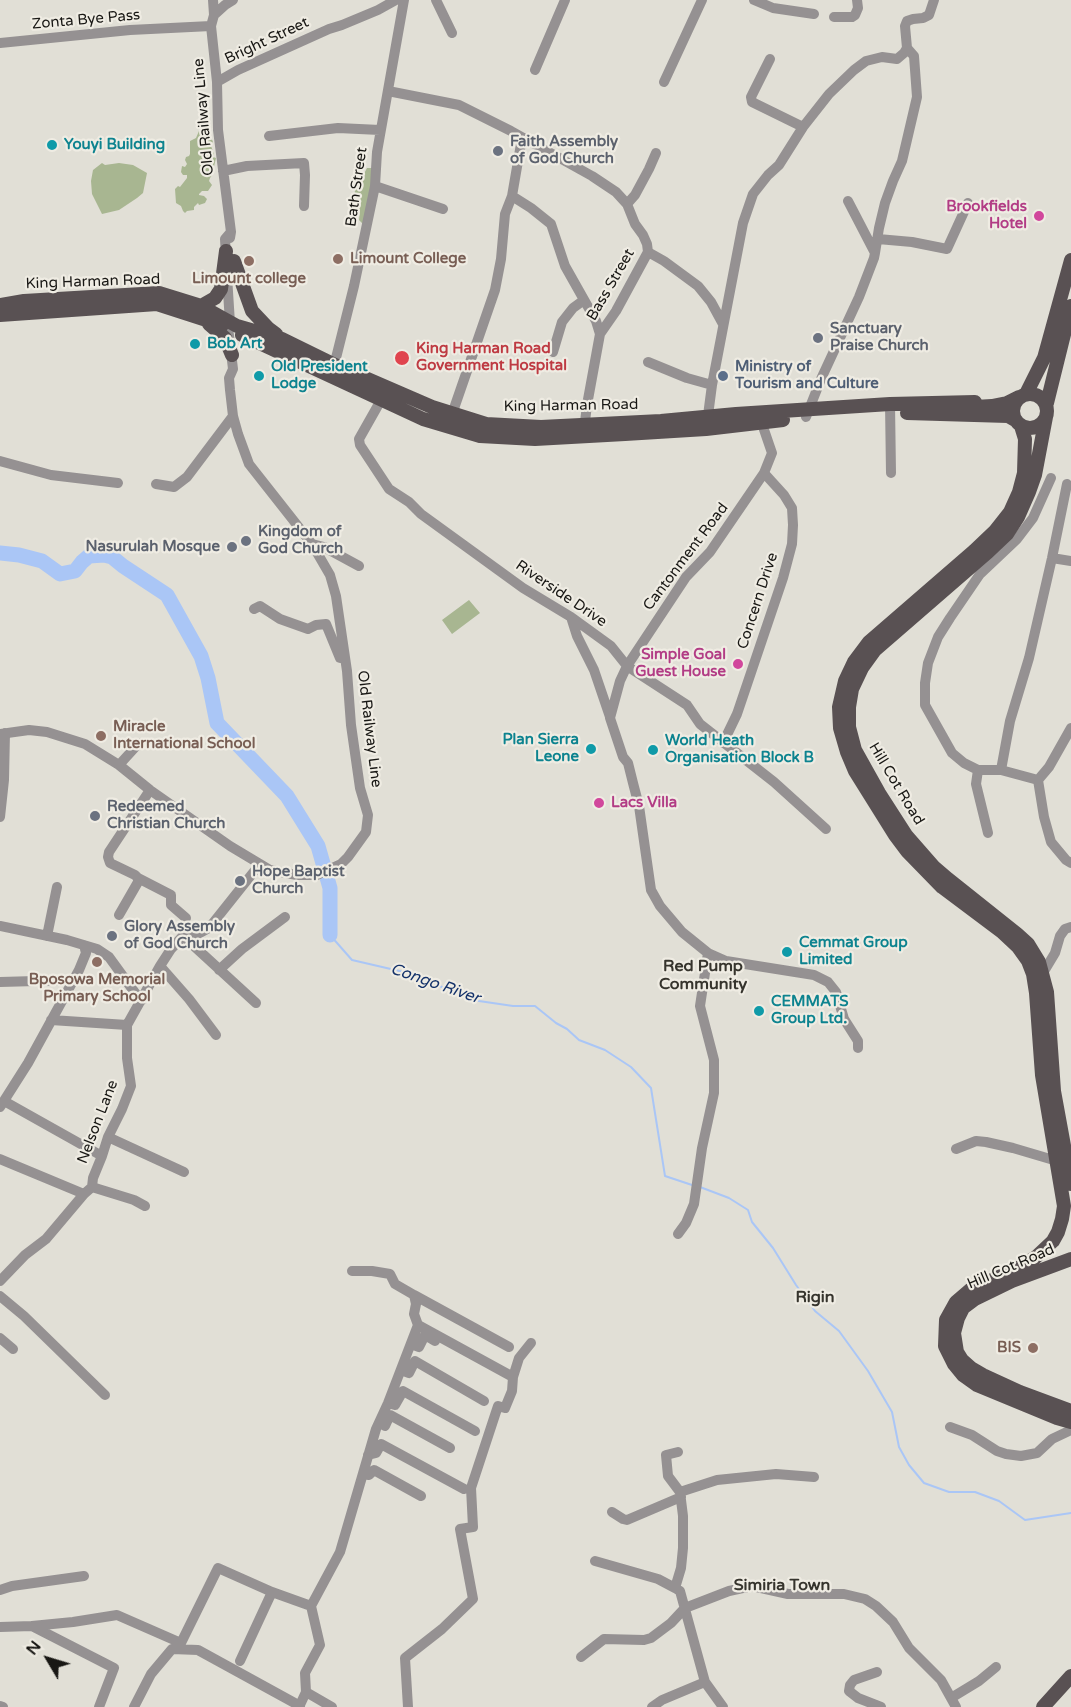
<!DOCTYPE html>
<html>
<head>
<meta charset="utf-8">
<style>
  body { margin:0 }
  #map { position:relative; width:1071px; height:1707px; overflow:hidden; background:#e1dfd6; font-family:"Varela Round",sans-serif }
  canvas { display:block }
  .north { position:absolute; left:18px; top:1629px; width:60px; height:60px; -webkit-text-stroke:4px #efece3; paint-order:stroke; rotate:308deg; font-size:16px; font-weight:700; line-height:24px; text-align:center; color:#181714 }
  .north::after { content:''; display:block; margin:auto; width:21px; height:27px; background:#181714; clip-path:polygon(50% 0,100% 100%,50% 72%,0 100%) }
</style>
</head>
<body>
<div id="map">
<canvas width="1071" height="1707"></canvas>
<div class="north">N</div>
</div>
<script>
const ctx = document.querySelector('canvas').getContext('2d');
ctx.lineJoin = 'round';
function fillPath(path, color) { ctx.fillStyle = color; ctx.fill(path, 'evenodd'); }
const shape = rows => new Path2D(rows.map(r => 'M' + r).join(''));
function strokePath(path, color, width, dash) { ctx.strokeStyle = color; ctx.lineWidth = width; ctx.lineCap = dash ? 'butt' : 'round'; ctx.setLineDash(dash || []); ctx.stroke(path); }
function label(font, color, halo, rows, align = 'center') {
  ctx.font = font + ' "Varela Round",sans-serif'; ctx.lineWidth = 4.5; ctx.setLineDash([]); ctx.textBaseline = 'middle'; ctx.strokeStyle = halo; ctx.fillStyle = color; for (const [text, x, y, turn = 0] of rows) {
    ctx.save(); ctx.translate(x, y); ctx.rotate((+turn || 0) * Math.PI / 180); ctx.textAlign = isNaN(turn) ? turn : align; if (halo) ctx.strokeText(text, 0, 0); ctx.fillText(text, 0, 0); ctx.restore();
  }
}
const green = shape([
  [199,131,203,133,213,141,211,146,214,154,213,157,216,158,212,175,210,178,209,181,212,185,208,191,202,191,199,194,199,195,204,196,207,199,205,203,199,205,198,203,194,207,194,210,187,211,185,213,183,211,181,206,176,203,175,189,178,186,180,187,187,178,187,175,183,175,181,172,182,166,185,167,187,164,185,160,186,157,189,156,190,154,190,141,196,138],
  [102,163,105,165,119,163,133,165,147,173,143,193,137,198,119,210,102,214,92,194,91,181,93,170],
  [367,168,375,168,364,225,359,220,360,211,350,209,355,191],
  [469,600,480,613,452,634,442,620]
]);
const stream = shape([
  [330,935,352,960,408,973,433,984,457,992,479,1001,513,1006,535,1006,556,1023,567,1029,579,1040,605,1050,631,1067,651,1088,665,1176,692,1185],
  [700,1187,729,1198,748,1210,752,1222,773,1248,796,1285,815,1311,839,1331,868,1371,892,1412,899,1447,909,1465,924,1483,949,1492,975,1492,999,1501,1025,1520,1071,1513]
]);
const river = shape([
  [0,553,19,555,42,561,60,574,75,571,82,562,89,556,104,555,112,557,123,566,167,595,201,656,208,678,217,723,287,796,318,846,330,888,330,935]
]);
const minor = shape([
  [213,0,214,15,211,26,217,82,218,130,231,232,230,238],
  [436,0,452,33],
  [754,0,773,8,814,14],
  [214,15,225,5,233,0],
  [834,17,852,17,855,15,858,8,857,0],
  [0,43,130,30,211,26],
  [770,59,751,97,752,102,803,127],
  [535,70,565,0],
  [217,82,238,70,329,29,342,25,378,10,396,0],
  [664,82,702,0],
  [388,91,459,105,511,131,592,176,616,192,627,204,635,224,643,235,647,244,648,252,616,311,600,334,587,405,584,430],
  [269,136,338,128,380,130],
  [223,171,247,166,304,163,305,175,304,206],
  [375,186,443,209],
  [512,196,531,208,551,224,565,266,596,321,600,334],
  [627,204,635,195,649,169,656,153],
  [878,239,912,242,947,249,968,203],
  [648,252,664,261,698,286,711,302,723,324],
  [875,253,879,228,885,203,893,181,902,161,917,97,914,56,907,48],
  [226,257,225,239,231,232],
  [553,352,562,322,573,308,584,300],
  [648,362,687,378,712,385],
  [333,370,354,286,375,186,377,152,404,0],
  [385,393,359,439,360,445,389,489,409,502,421,514,523,588,571,617,611,646,627,666,687,705,700,724,774,782,826,829],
  [890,404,891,473],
  [759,415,772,453,764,473,710,552,686,577,627,666,620,681,610,718,623,757,628,763,633,783,639,806,651,890,660,906,682,932,708,953,726,961,814,975,828,982,836,992,844,1019,858,1041,858,1048],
  [806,417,821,379,859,297,874,258,875,253,848,201],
  [450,420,495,290,501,259,505,214,512,196,522,138],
  [707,423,712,385,743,223,753,194,768,175,779,165,803,127,829,94,854,70,866,61,882,57,897,59,904,53,907,48,905,26,907,21,913,19,923,18,929,15,934,0],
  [0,461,51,475,118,483],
  [156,484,174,487,187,477,233,416],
  [312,544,324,547,359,566],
  [1052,558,1071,561],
  [254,609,260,606,280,619,308,629,316,625,326,624,340,658],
  [571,617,577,636,594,670,610,717],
  [0,734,29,730,47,732,85,744,119,765,150,790,230,846,270,870,297,875,317,875,341,864,348,857,366,832,368,815,360,788,351,725,347,671,336,596,330,575,312,544,249,464,238,434,233,416,230,390,229,378,233,369,228,327,230,323,227,276],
  [723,743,737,714,783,578,792,544,793,525,792,508,784,495,764,473],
  [119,765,139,743],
  [978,770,976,784,988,833],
  [1001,770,1010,721,1029,658,1052,558,1067,484],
  [1038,780,1001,770,978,770,964,763,952,753,925,705,925,683,928,663,938,637,950,618,980,574,1017,539,1033,518,1051,478],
  [1038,780,1044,817,1051,842,1066,860,1071,863],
  [1038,780,1049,767,1071,728],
  [0,817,4,780,5,733],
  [138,878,171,895,171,905,186,918],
  [119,915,138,882,138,878,135,875,110,863,108,857,109,852,150,790],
  [0,926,67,940,97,949,109,957,141,1001],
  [47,936,57,887],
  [183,936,256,1003],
  [160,966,189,999,216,1035],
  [219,970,242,949,285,917],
  [1043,973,1055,953,1060,936,1065,929,1071,927],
  [0,982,72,980],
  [51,1020,127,1025],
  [4,1101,102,1156],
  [0,1107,28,1063,79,970,86,953,84,945],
  [108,1137,184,1172],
  [956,1149,976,1141,986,1142,1013,1148,1057,1161],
  [0,1159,84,1194],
  [92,1187,134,1200,145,1206],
  [678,1234,686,1223,694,1204,702,1148,714,1093,714,1060,700,1006,708,953],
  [0,1281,25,1255,46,1239,84,1194,92,1187,93,1178,102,1156,108,1137,122,1109,131,1086,127,1058,127,1025,160,966,171,949,183,936,200,933,209,928,260,864],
  [414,1295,509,1347],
  [0,1296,24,1316,105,1395],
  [418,1325,513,1377],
  [0,1338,13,1349],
  [411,1344,419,1347,425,1335,435,1341],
  [401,1370,409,1373,415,1361,484,1401],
  [388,1403,395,1405,403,1391,475,1431],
  [385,1426,390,1415,450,1448],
  [950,1427,972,1435,997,1451,1006,1454,1021,1456,1037,1453,1052,1439,1071,1430],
  [678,1452,666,1455,668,1476,680,1492,683,1516,683,1548,681,1568,675,1588,680,1591,705,1682,723,1707],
  [368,1455,376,1453,381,1444,464,1489],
  [363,1474,369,1475,374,1470,421,1496],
  [680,1492,717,1480,776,1474,814,1477],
  [612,1512,623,1519,627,1520,681,1497],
  [595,1561,658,1579,675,1588],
  [0,1590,12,1586,84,1576],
  [32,1626,73,1622,117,1615,181,1643],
  [0,1627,32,1626,114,1668,99,1707],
  [178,1649,218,1568,272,1592,311,1606],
  [581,1657,604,1639,644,1640,651,1638,671,1623,685,1608,729,1591,752,1586,788,1594,844,1594,865,1599,876,1606,893,1622,909,1648,941,1680,956,1707],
  [240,1661,272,1592],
  [877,1672,854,1680,850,1685,849,1691,858,1698,881,1707],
  [306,1692,332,1707],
  [951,1698,979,1681,996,1667],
  [0,1706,3,1707],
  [134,1707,151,1674,172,1649,198,1650,300,1706],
  [299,1707,306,1692,305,1673,320,1645,311,1606,340,1552,376,1429,388,1403,418,1325,414,1314,416,1304,414,1295,395,1284,390,1274,372,1271,352,1271],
  [408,1707,405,1658,442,1629,473,1599,460,1529,473,1527,471,1488,495,1415,498,1406,505,1408,512,1391,513,1377,519,1358,531,1343],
  [652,1707,662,1700,705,1682]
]);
const major = shape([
  [234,261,252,311,268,328,276,334],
  [0,305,24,301,159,293,201,306,237,326,282,339,335,365,432,407,486,424,541,427,661,421,736,414,890,404,975,402,975,407,992,406,1007,403,1019,397],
  [201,306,215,298,221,289,226,251],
  [0,315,157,304,222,325],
  [209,324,225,338,232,355],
  [242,335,423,419,480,436,535,439,625,434,706,429,783,420],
  '1013 411a17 17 0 1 1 34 0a17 17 0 1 1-34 0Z',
  [1026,394,1044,358,1071,260],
  [1047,403,1071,306],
  [907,413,1008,416,1015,420],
  [1046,417,1035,475,1029,492,1018,517,1007,534,988,552,875,650,862,668,852,689,849,707,849,727,855,750,879,793,906,835,934,867,948,879,1017,934,1028,944,1039,962,1047,992,1054,1091,1071,1184],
  [1021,426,1025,439,1024,473,1019,492,1010,512,995,531,974,551,869,642,854,662,845,681,839,707,840,728,847,752,855,771,895,835,907,851,942,887,1002,932,1018,947,1028,961,1033,974,1036,993,1042,1075,1064,1206,1062,1219,1058,1232,1053,1241,1036,1257,1017,1269,970,1290,956,1302,946,1320,945,1346,954,1364,963,1375,977,1385,1057,1418,1071,1422],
  [1071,1259,1012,1281,975,1299,963,1308,958,1318,954,1333,957,1352,962,1360,971,1368,983,1375,1020,1392,1071,1411],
  [1043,1707,1071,1676]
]);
const markers = [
  [52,145,6,"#0f9aa8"],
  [498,151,6,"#6b7280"],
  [1039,216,6,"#d1479c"],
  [338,259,6,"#8d6e63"],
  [249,261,6,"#8d6e63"],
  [818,338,6,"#6b7280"],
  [195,344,6,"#0f9aa8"],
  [402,358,8,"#e0444e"],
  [259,376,6,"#0f9aa8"],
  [723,376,6,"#5c6f8a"],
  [246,541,6,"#6b7280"],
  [232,547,6,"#6b7280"],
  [738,664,6,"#d1479c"],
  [101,736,6,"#8d6e63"],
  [591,749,6,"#0f9aa8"],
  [653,750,6,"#0f9aa8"],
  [599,803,6,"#d1479c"],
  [95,816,6,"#6b7280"],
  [240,881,6,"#6b7280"],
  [112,936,6,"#6b7280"],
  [787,952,6,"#0f9aa8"],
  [97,962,6,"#8d6e63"],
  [759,1011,6,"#0f9aa8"],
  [1033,1348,6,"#8d6e63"]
];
const streetNames = [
  ["Zonta Bye Pass",86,20,-5],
  ["Bright Street",267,41,-25],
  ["Old Railway Line",204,117,-95],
  ["Bath Street",357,187,-82],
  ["King Harman Road",93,282,-2],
  ["Bass Street",611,285,-60],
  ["King Harman Road",571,406,-1],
  ["Cantonment Road",686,557,-53],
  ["Riverside Drive",561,594,34],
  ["Concern Drive",758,601,-72],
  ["Old Railway Line",369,729,83],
  ["Hill Cot Road",896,784,59],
  ["Nelson Lane",98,1122,-69],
  ["Hill Cot Road",1011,1267,-23]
];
const worshipNames = [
  ["Faith Assembly",510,142],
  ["of God Church",510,159],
  ["Sanctuary",830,329],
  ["Praise Church",830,346],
  ["Kingdom of",258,532],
  ["God Church",258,549],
  ["Nasurulah Mosque",220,547,"right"],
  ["Redeemed",107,807],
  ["Christian Church",107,824],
  ["Hope Baptist",252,872],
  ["Church",252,889],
  ["Glory Assembly",124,927],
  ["of God Church",124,944]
];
const cultureNames = [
  ["Youyi Building",64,145],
  ["Bob Art",207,344],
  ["Old President",271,367],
  ["Lodge",271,384],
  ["Plan Sierra",579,740,"right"],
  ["Leone",579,757,"right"],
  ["World Heath",665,741],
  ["Organisation Block B",665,758],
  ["Cemmat Group",799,943],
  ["Limited",799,960],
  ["CEMMATS",771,1002],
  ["Group Ltd.",771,1019]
];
const hotelNames = [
  ["Brookfields",1027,207],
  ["Hotel",1027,224],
  ["Simple Goal",726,655],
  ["Guest House",726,672],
  ["Lacs Villa",611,803,"left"]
];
const educationNames = [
  ["Limount College",350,259],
  ["Limount college",249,279,"center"],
  ["Miracle",113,727],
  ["International School",113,744],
  ["Bposowa Memorial",97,980,"center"],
  ["Primary School",97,997,"center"],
  ["BIS",1021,1348,"right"]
];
const healthNames = [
  ["King Harman Road",416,349],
  ["Government Hospital",416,366]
];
const serviceNames = [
  ["Ministry of",735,367],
  ["Tourism and Culture",735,384]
];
const neighbourhoodNames = [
  ["Red Pump",703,967],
  ["Community",703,985],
  ["Rigin",815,1298],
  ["Simiria Town",782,1586]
];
const waterNames = [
  ["Congo River",435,984,19]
];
fillPath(green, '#a8b691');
strokePath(stream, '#aac6f6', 2);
strokePath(river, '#aac6f6', 15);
strokePath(minor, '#959192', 10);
strokePath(major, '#595153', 14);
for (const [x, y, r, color] of markers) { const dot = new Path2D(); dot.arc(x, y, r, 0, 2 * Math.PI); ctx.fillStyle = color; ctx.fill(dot); strokePath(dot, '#efece3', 2); }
label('15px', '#181714', '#efece3', streetNames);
label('bold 15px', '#5b616d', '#efece3', worshipNames, 'left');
label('bold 15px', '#0d838f', '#efece3', cultureNames, 'left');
label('bold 15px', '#b23c85', '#efece3', hotelNames, 'right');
label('bold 15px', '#785e54', '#efece3', educationNames, 'left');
label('bold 15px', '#be3a42', '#efece3', healthNames, 'left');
label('bold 15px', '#4e5e75', '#efece3', serviceNames, 'left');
label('bold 16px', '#36342d', '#efece3', neighbourhoodNames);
label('italic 16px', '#14326a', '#efece3', waterNames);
</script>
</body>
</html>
